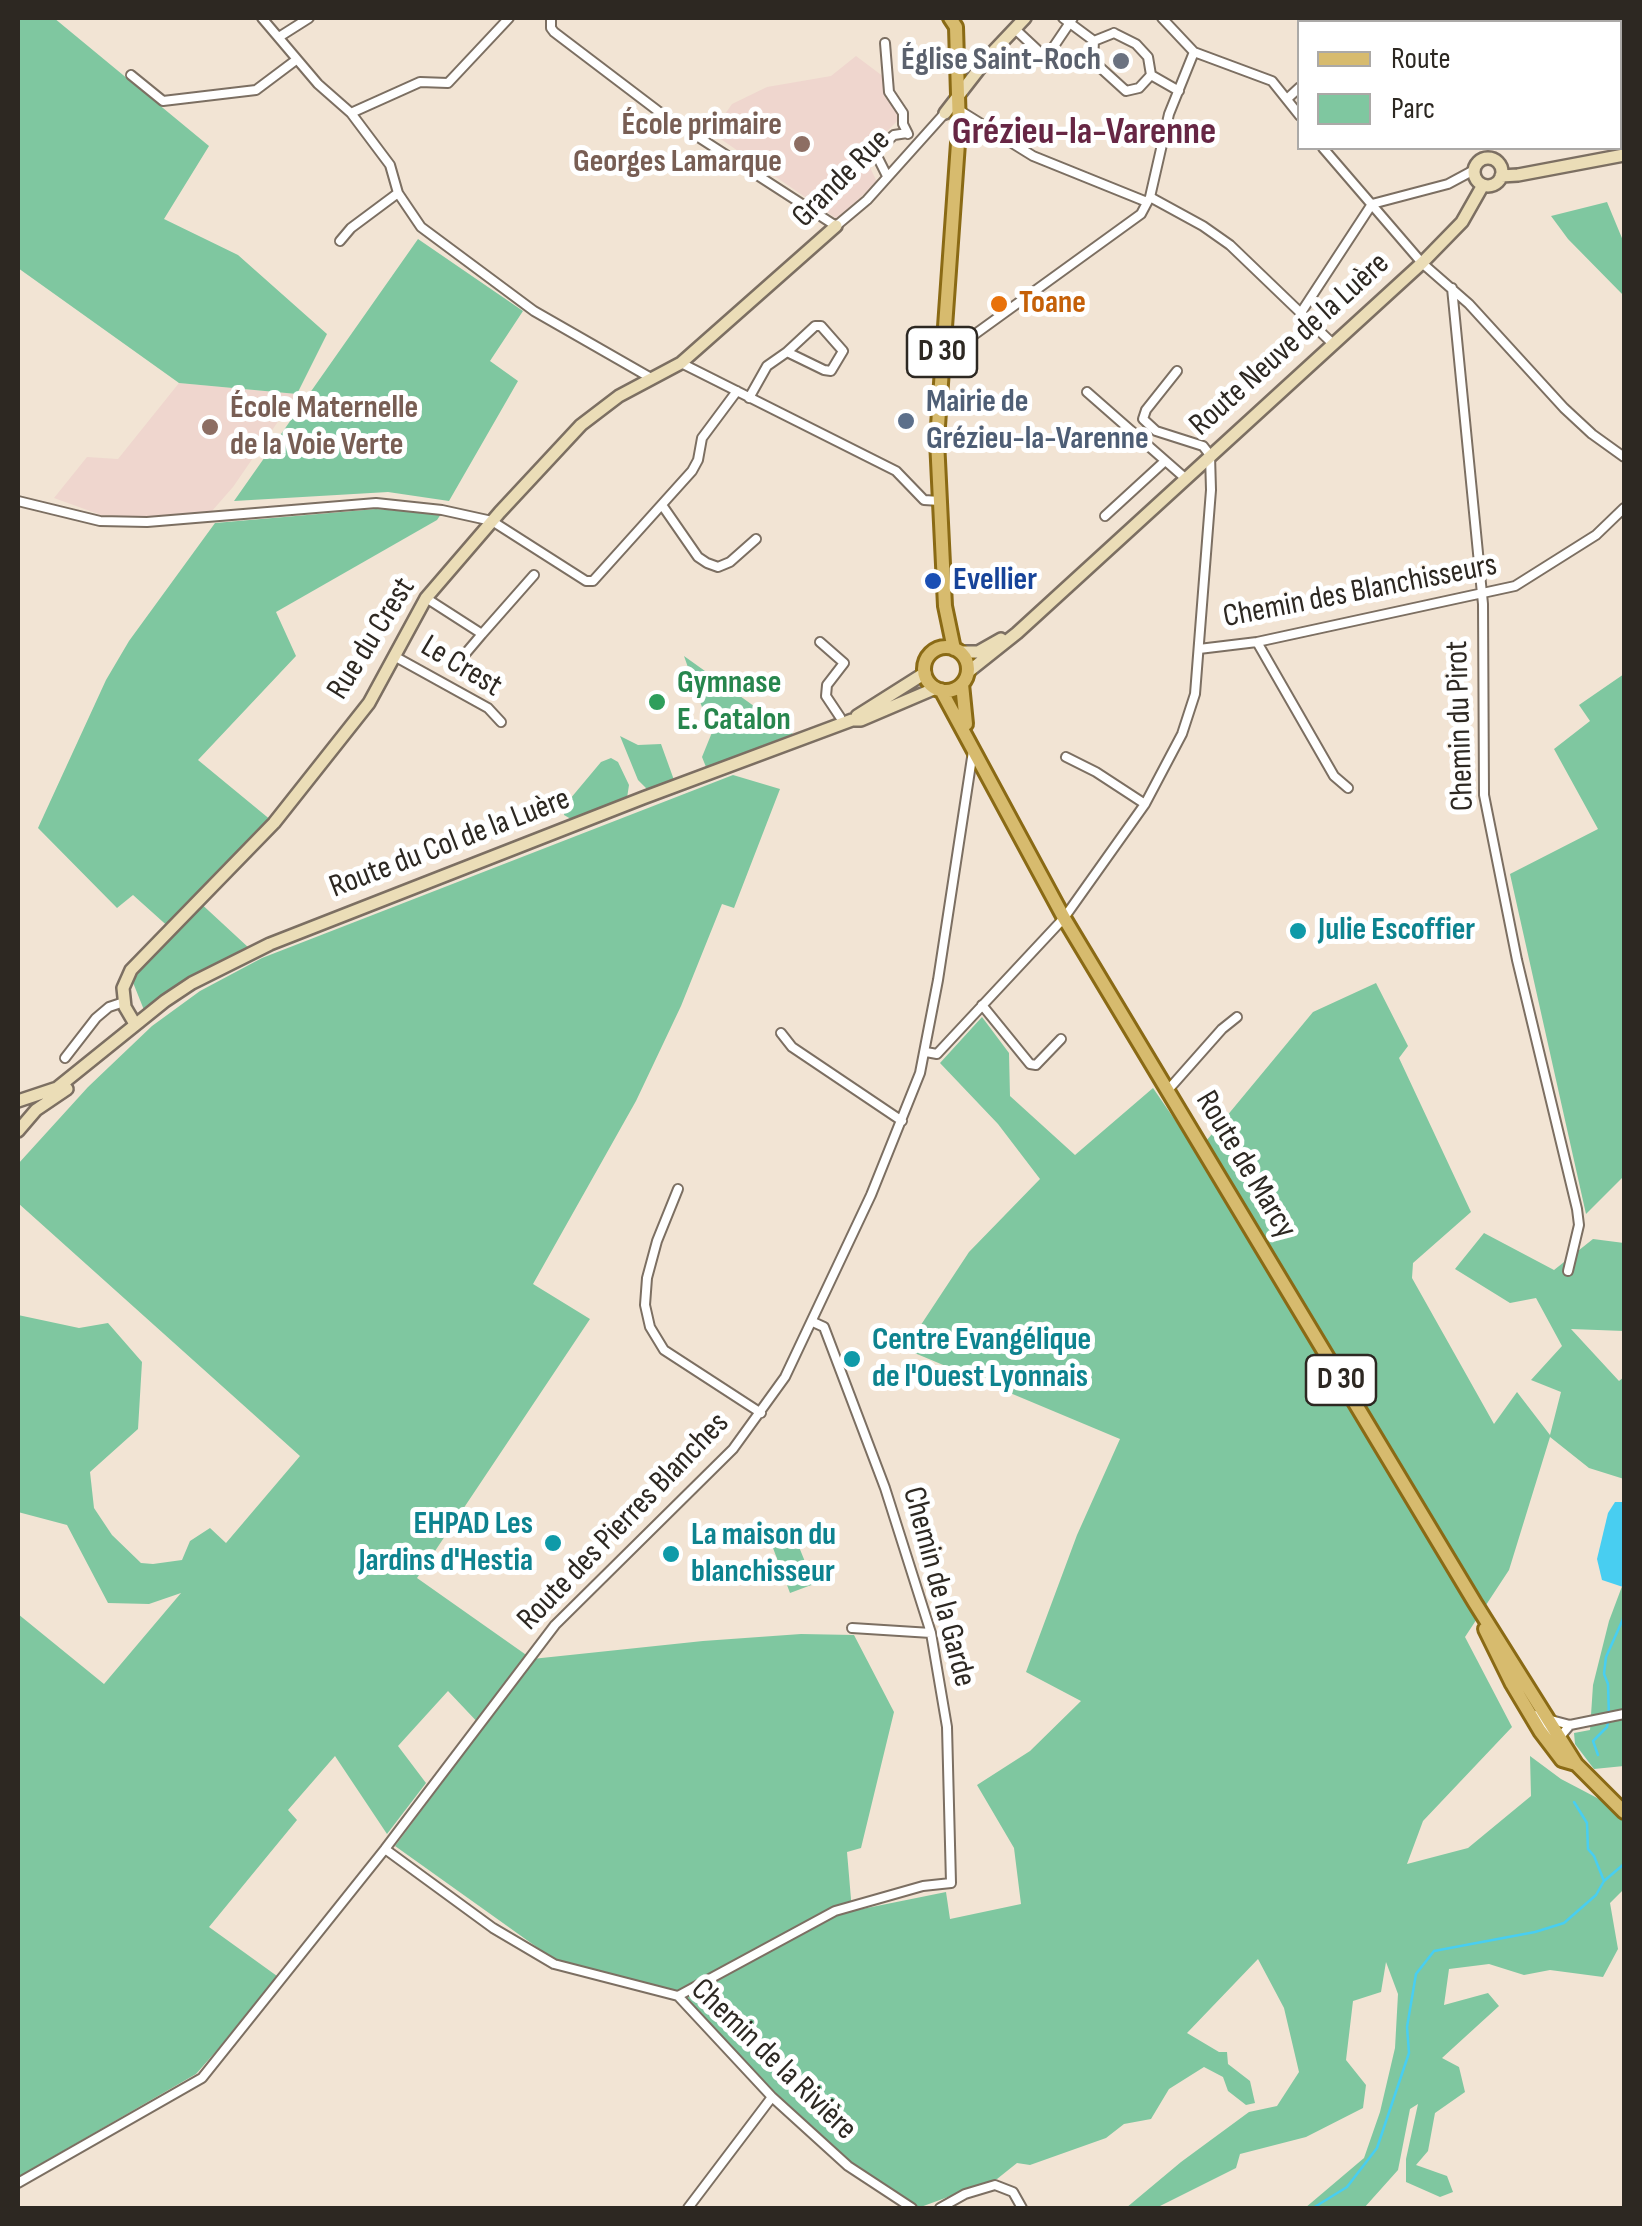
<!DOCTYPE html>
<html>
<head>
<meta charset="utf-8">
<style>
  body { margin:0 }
  #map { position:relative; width:1642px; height:2226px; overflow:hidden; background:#f2e4d4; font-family:"Sofia Sans Condensed",sans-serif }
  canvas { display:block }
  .frame { position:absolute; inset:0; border:20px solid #2d2822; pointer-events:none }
  .legend { position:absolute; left:1297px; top:20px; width:325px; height:130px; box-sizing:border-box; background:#fff; border:2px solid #aba9a7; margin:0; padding:12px 18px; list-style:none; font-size:30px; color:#2d2822 }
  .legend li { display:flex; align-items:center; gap:20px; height:50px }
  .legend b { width:50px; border:2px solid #aba9a7 }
</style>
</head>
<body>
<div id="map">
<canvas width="1642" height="2226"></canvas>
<div class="frame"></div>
<ul class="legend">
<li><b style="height:12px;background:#d7bb6e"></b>Route</li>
<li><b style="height:28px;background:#7fc7a0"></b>Parc</li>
</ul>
</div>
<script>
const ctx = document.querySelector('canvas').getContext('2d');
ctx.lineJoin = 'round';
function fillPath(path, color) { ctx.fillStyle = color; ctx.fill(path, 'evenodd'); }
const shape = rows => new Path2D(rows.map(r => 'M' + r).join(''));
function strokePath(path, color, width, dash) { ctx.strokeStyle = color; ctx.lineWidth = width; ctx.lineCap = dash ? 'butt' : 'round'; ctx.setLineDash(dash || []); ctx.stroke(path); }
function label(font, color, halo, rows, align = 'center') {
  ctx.font = font + ' "Sofia Sans Condensed",sans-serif'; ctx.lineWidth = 10; ctx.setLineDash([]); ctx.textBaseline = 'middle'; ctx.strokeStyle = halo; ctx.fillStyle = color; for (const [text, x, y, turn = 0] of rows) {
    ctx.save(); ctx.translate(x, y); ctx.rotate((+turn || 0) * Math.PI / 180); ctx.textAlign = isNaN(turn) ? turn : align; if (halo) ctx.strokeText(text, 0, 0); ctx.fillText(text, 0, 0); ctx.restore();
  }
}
const education = shape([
  [856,56,884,77,885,97,901,117,864,155,877,182,837,219,712,133,732,104,767,87,831,76],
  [179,383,297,394,233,487,212,511,142,517,101,515,54,498,87,457,118,459]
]);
const green = shape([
  [18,18,54,18,209,146,164,219,238,255,327,334,297,394,179,383,18,268],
  [1607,202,1624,243,1624,296,1568,239,1551,216],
  [418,239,523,311,490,361,518,381,449,501,388,492,234,501],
  [376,509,441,514,437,520,276,612,296,656,198,760,272,821,196,899,249,948,182,984,144,1010,132,980,172,930,133,895,117,908,38,828,106,680,129,641,215,523],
  [684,656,793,734,706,767,702,757,715,725,708,724],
  [1624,674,1624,1176,1586,1214,1510,874,1598,829,1554,749,1590,721,1579,705],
  [620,736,638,745,661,744,674,780,649,791,638,780],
  [611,758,618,762,629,785,627,798,571,819,564,815,565,805,601,762],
  [733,775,780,789,734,908,722,904,681,1006,636,1101,533,1284,590,1319,417,1578,532,1659,703,1641,801,1634,854,1635,894,1712,861,1848,847,1852,852,1911,946,1892,950,1919,1021,1904,1014,1848,977,1785,1030,1751,1081,1701,1026,1672,1077,1535,1120,1439,905,1349,969,1252,1040,1179,998,1124,940,1063,982,1017,1009,1053,1010,1096,1075,1155,1153,1088,1197,1152,1313,1012,1376,983,1408,1046,1399,1058,1471,1212,1413,1263,1412,1278,1494,1424,1517,1392,1550,1435,1561,1392,1531,1380,1562,1346,1536,1298,1510,1303,1455,1269,1484,1233,1554,1270,1593,1239,1624,1243,1624,1331,1571,1329,1619,1381,1624,1377,1624,1479,1589,1468,1550,1437,1509,1570,1465,1637,1512,1727,1423,1821,1407,1864,1468,1848,1531,1796,1530,1756,1561,1779,1601,1800,1624,1821,1624,1889,1610,1903,1618,1949,1603,1977,1550,1970,1524,1975,1489,1964,1449,1969,1444,2005,1488,1993,1499,2006,1442,2058,1459,2067,1465,2092,1435,2113,1428,2151,1416,2165,1447,2176,1453,2192,1440,2197,1406,2182,1406,2159,1418,2104,1410,2109,1398,2170,1364,2208,1305,2208,1364,2158,1380,2112,1395,2048,1398,1994,1386,1962,1381,1992,1353,2001,1346,2060,1366,2085,1363,2108,1306,2137,1240,2154,1236,2168,1156,2208,1126,2208,1181,2162,1249,2112,1277,2106,1299,2072,1284,2008,1258,1959,1187,2033,1219,2052,1227,2052,1228,2064,1250,2081,1255,2103,1246,2105,1228,2091,1223,2077,1204,2067,1169,2089,1151,2119,1124,2124,1106,2138,1030,2165,1017,2163,997,2179,918,2208,851,2165,775,2092,680,1993,552,1958,395,1846,483,1728,448,1691,398,1746,426,1783,387,1834,335,1756,288,1810,297,1820,209,1927,277,1976,218,2049,196,2074,18,2177,18,1614,104,1684,181,1593,149,1604,108,1603,67,1525,18,1512,18,1315,79,1328,108,1323,142,1362,138,1429,90,1472,94,1508,112,1535,141,1563,153,1564,182,1560,190,1541,210,1528,226,1543,300,1456,18,1203,18,1164,88,1087,152,1026,200,991,262,958],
  [795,1537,814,1584,790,1593,773,1548],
  [1624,1581,1624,1766,1594,1769,1575,1744,1574,1733,1590,1730,1593,1685,1609,1621]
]);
const water = shape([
  [1615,1502,1624,1502,1623,1587,1602,1580,1597,1559,1608,1513]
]);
const stream = shape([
  [1598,1755,1593,1741,1607,1727,1609,1718,1608,1684,1604,1674,1606,1657,1623,1619,1624,1606],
  [1574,1802,1587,1823,1588,1849,1594,1856,1604,1881],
  [1313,2208,1347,2187,1377,2148,1409,2053,1407,2027,1416,1974,1434,1951,1535,1932,1564,1923,1596,1895,1604,1881,1624,1864]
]);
const street = shape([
  [262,18,318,84,351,113,390,165,398,193,421,227,534,311,651,378],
  [551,18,551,28,554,32,658,111,836,226,867,200,945,113],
  [1063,18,1094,41],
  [1162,18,1194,52,1272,81,1300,116],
  [1365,22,1370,18],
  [1015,29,1046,58,1073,18],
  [1114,33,1136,44,1148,57,1151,75,1139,88,1126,91,1093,61,1094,41,1114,33],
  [279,37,309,18],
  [885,43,889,92,903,113,903,124,908,134],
  [131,75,163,101,256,90,296,60],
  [1151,75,1179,91],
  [1288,98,1300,87],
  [959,110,1033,156,1147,202],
  [351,113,420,82,448,83,509,18],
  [1323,148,1422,263,1469,304,1564,408,1592,434,1624,457],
  [887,176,877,156,878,149,894,135,907,133],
  [1150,197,1203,226,1230,245,1332,343],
  [1372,204,1448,184,1474,170],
  [340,241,351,228,398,193],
  [1452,288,1483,604,1484,795,1517,960,1577,1209,1579,1225,1568,1271],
  [1302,311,1372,204],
  [942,358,1141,214,1150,197,1169,114,1194,52],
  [681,363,896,471,924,500,940,501],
  [1087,392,1185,478],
  [749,398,767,366,787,352,824,370,831,371,843,351,821,326,815,326,787,352],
  [18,501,100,521,147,522,376,503,442,510,492,521,586,581,593,581,692,471,698,460,702,438,737,391],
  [662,505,698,557,707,563,718,567,730,562,756,539],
  [1105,516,1165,461],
  [426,598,482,634,460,660],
  [482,634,534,575],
  [820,642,844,663,827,685,826,696,840,717],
  [1257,642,1334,776,1348,788],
  [1199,649,1257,642,1515,586,1596,535,1624,508],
  [394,656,488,708,501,722],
  [1066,757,1096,772,1145,804],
  [982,1005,1030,1064,1036,1065,1061,1039],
  [781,1033,792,1047,902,1121],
  [926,1052,937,1054,1064,918,1145,804,1182,734,1195,694,1211,490,1210,455,1203,446,1156,431,1143,419,1146,410,1177,371],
  [65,1058,96,1018,109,1007,124,1002],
  [1168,1090,1222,1029,1237,1017],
  [678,1189,657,1241,647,1278,645,1305,650,1327,664,1350,761,1413],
  [852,1628,931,1633],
  [1537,1715,1552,1735,1559,1738,1570,1725],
  [1551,1720,1570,1725,1624,1714],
  [385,1849,493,1928,554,1964,678,1996,772,2097,848,2166,912,2208],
  [678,1996,835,1911,923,1886,951,1883,947,1727,931,1633,885,1488,824,1327,813,1322],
  [18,2183,202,2078,385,1849,555,1625,733,1449,785,1377,871,1195,920,1073,938,980,973,751],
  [688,2208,772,2097],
  [940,2208,965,2194,995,2185,1013,2192,1022,2208]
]);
const secondary = shape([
  [1551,22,1552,18],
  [945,113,990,55,1025,18],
  '1474 172a14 14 0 1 1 28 0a14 14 0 1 1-28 0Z',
  [1501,176,1518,175,1624,155],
  [961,652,978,652,1001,639],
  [968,672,1017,633,1422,263,1462,222,1483,185],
  [857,716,925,673],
  [135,1024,125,1007,123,988,131,970,274,823,369,703,426,598,500,512,581,425,619,396,681,363,836,226],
  [18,1101,57,1088,165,1001,192,983,270,944,643,798,852,720,861,720,936,688],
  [18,1131,36,1110,67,1089]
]);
const primary = shape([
  [950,18,956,27,959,129,937,440,945,606,954,649],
  '924 669a22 22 0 1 1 44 0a22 22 0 1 1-44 0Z',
  [962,684,966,724],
  [941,690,1064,918,1475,1603,1576,1764,1624,1812],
  [1485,1629,1512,1684,1540,1731,1562,1760,1576,1764]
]);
const markers = [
  [1121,61,10,"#6b7280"],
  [802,144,10,"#8d6e63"],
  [999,304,10,"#e8710a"],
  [906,421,10,"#5c6f8a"],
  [210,427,10,"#8d6e63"],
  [933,581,10,"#1a4fb4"],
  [657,702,10,"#2e9e5b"],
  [1298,931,10,"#0f9aa8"],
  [852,1359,10,"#0f9aa8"],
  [553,1543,10,"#0f9aa8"],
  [671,1554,10,"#0f9aa8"]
];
const shields = [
  [942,352,70],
  [1341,1380,70]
];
const shieldNames = [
  ["D 30",942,352],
  ["D 30",1341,1380]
];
const worshipNames = [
  ["Église Saint-Roch",1101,61]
];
const educationNames = [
  ["École primaire",782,126],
  ["Georges Lamarque",782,163],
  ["École Maternelle",230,409,"left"],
  ["de la Voie Verte",230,446,"left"]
];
const streetNames = [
  ["Grande Rue",842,179,-45],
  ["Route Neuve de la Luère",1290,345,-42],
  ["Chemin des Blanchisseurs",1360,592,-11],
  ["Rue du Crest",372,639,-58],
  ["Le Crest",461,667,31],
  ["Chemin du Pirot",1461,726,-92],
  ["Route du Col de la Luère",450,844,-21],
  ["Route de Marcy",1245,1165,59],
  ["Route des Pierres Blanches",624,1522,-46],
  ["Chemin de la Garde",938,1587,75],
  ["Chemin de la Rivière",773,2060,44]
];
const foodNames = [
  ["Toane",1019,304]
];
const serviceNames = [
  ["Mairie de",926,403],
  ["Grézieu-la-Varenne",926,440]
];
const transitNames = [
  ["Evellier",953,581]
];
const leisureNames = [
  ["Gymnase",677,684],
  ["E. Catalon",677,721]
];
const cultureNames = [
  ["Julie Escoffier",1318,931],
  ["Centre Evangélique",872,1341],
  ["de l'Ouest Lyonnais",872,1378],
  ["EHPAD Les",533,1525,"right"],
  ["Jardins d'Hestia",533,1562,"right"],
  ["La maison du",691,1536],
  ["blanchisseur",691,1573]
];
const quarterNames = [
  ["Grézieu-la-Varenne",1084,133]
];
fillPath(education, '#efd6ce');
fillPath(green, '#7fc7a0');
fillPath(water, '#48cef1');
strokePath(stream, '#48cef1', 2.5);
strokePath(street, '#7c6f62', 12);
strokePath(secondary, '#7c6f62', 16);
strokePath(primary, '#8a6a15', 18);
strokePath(street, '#fff', 8);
strokePath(secondary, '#ebddb7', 11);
strokePath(primary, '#d7bb6e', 12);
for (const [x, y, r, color] of markers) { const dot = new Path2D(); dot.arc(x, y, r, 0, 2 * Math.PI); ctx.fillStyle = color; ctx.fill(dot); strokePath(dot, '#fff', 4); }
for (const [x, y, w] of shields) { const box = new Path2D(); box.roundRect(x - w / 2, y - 25, w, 50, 8); ctx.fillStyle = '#fff'; ctx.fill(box); strokePath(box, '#2d2822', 2.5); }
label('bold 30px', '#2d2822', null, shieldNames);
label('bold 32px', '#5b616d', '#fff', worshipNames, 'right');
label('bold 32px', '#785e54', '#fff', educationNames, 'right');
label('32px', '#2d2822', '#fff', streetNames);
label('bold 32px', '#c56008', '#fff', foodNames, 'left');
label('bold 32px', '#4e5e75', '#fff', serviceNames, 'left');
label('bold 32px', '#164399', '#fff', transitNames, 'left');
label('bold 32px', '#27864d', '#fff', leisureNames, 'left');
label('bold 32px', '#0d838f', '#fff', cultureNames, 'left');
label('bold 38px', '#672644', '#fff', quarterNames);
</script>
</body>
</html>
